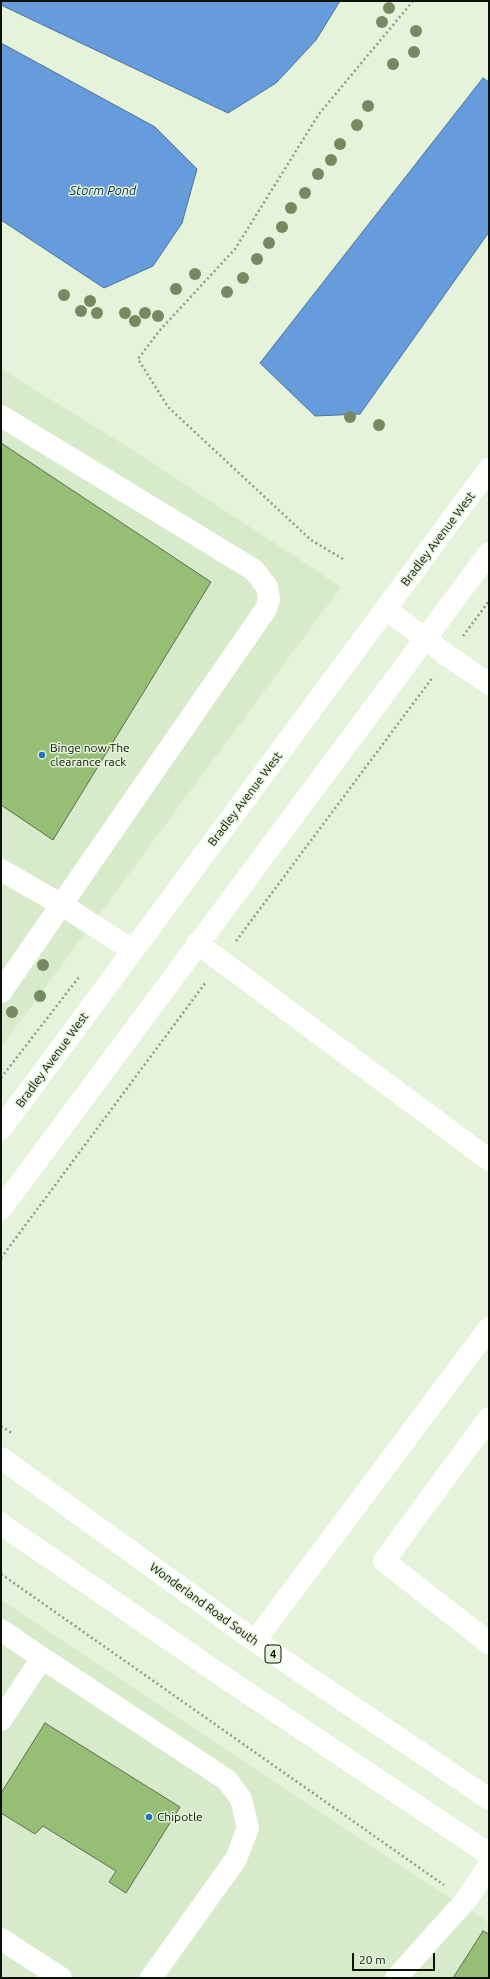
<!DOCTYPE html>
<html>
<head>
<meta charset="utf-8">
<style>
  body { margin:0 }
  #map { position:relative; width:490px; height:1979px; overflow:hidden; background:#e4f3d9; font-family:Ubuntu,sans-serif }
  canvas { display:block }
  .frame { position:absolute; inset:0; border:2px solid #0c1109; pointer-events:none }
  .scale { position:absolute; left:352px; top:1953px; width:83px; height:18px; box-sizing:border-box; border:2px solid #0c1109; border-top:0; padding-left:5px; font-size:12px; line-height:14px; white-space:nowrap; color:#0c1109; -webkit-text-stroke:3px #e4f3d9; paint-order:stroke }
</style>
</head>
<body>
<div id="map">
<canvas width="490" height="1979"></canvas>
<div class="frame"></div>
<div class="scale">20 m</div>
</div>
<script>
const ctx = document.querySelector('canvas').getContext('2d');
ctx.lineJoin = 'round';
function fillPath(path, color) { ctx.fillStyle = color; ctx.fill(path, 'evenodd'); }
const shape = rows => new Path2D(rows.map(r => 'M' + r).join(''));
function strokePath(path, color, width, dash) { ctx.strokeStyle = color; ctx.lineWidth = width; ctx.lineCap = dash ? 'butt' : 'round'; ctx.setLineDash(dash || []); ctx.stroke(path); }
function label(font, color, halo, rows, align = 'center') {
  ctx.font = font + ' Ubuntu,sans-serif'; ctx.lineWidth = 3; ctx.setLineDash([]); ctx.textBaseline = 'middle'; ctx.strokeStyle = halo; ctx.fillStyle = color; for (const [text, x, y, turn = 0] of rows) {
    ctx.save(); ctx.translate(x, y); ctx.rotate((+turn || 0) * Math.PI / 180); ctx.textAlign = isNaN(turn) ? turn : align; if (halo) ctx.strokeText(text, 0, 0); ctx.fillText(text, 0, 0); ctx.restore();
  }
}
const built = shape([
  [1,369,139,454,341,587,1,1047],
  [1,1600,404,1868,489,1923,489,1978,1,1978]
]);
const water = shape([
  [1,1,340,1,316,40,276,83,228,113,1,5,1,1],
  [1,43,155,127,197,169,182,223,153,266,104,288,1,220,1,43],
  [483,78,489,82,489,232,360,414,315,416,260,363,483,78]
]);
const building = shape([
  [1,443,211,582,53,840,1,805,1,443],
  [45,1723,180,1807,126,1893,109,1882,116,1871,43,1826,35,1834,1,1813,1,1793,45,1723],
  [483,1931,489,1934,489,1978,453,1978,483,1931]
]);
const path = shape([
  [343,559,311,540,168,407,138,359,160,330,235,249,319,114,413,1],
  [463,636,489,601],
  [236,941,433,677],
  [1,1078,79,977],
  [1,1258,206,982],
  [1,1426,13,1434],
  [1,1574,444,1885]
]);
const minor = shape([
  [1,416,254,570,267,587,269,599,266,609,1,992],
  [386,609,448,656,489,684],
  [1,870,62,905,132,950],
  [197,943,489,1160],
  [489,1418,384,1561,489,1643],
  [1,1630,42,1658,1,1720],
  [255,1641,489,1328],
  [42,1658,227,1780,241,1799,248,1828,236,1859,151,1978],
  [1,1939,61,1978],
  [396,1978,466,1900,489,1866]
]);
const major = shape([
  [1,1129,489,469],
  [1,1209,489,553],
  [1,1458,255,1641,489,1799],
  [1,1524,218,1673,489,1854]
]);
const trees = [
  [389,8],
  [382,22],
  [416,31],
  [414,52],
  [393,64],
  [368,106],
  [357,125],
  [340,144],
  [331,160],
  [318,174],
  [305,193],
  [291,208],
  [282,227],
  [269,243],
  [257,259],
  [195,274],
  [243,278],
  [176,289],
  [227,292],
  [64,295],
  [90,301],
  [81,311],
  [97,313],
  [125,313],
  [145,313],
  [158,316],
  [135,321],
  [350,417],
  [379,425],
  [43,965],
  [40,996],
  [12,1012]
];
const markers = [
  [42,755,4,"#2872c2"],
  [149,1817,4,"#2872c2"]
];
const shields = [
  [273,1654,16]
];
const shieldNames = [
  ["4",273,1654]
];
const streetNames = [
  ["Bradley Avenue West",438,539,-53],
  ["Bradley Avenue West",245,799,-53],
  ["Bradley Avenue West",52,1060,-54],
  ["Wonderland Road South",204,1604,36]
];
const poiNames = [
  ["Binge now The",50,748],
  ["clearance rack",50,762],
  ["Chipotle",157,1817]
];
const waterNames = [
  ["Storm Pond",103,191]
];
fillPath(built, '#d7eac9');
fillPath(water, '#669cdb');
strokePath(water, '#4b729c', 1);
fillPath(building, '#96bf75');
strokePath(building, '#5f6c55', 1);
strokePath(path, '#8f9a87', 2.5, [2, 3]);
strokePath(minor, '#fff', 22);
strokePath(major, '#fff', 22);
ctx.fillStyle = '#768a62';
for (const [x, y] of trees) { ctx.beginPath(); ctx.arc(x, y, 6, 0, 2 * Math.PI); ctx.fill(); }
for (const [x, y, r, color] of markers) { const dot = new Path2D(); dot.arc(x, y, r, 0, 2 * Math.PI); ctx.fillStyle = color; ctx.fill(dot); strokePath(dot, '#e4f3d9', 1.5); }
for (const [x, y, w] of shields) { const box = new Path2D(); box.roundRect(x - w / 2, y - 9, w, 18, 3); ctx.fillStyle = '#e4f3d9'; ctx.fill(box); strokePath(box, '#0c1109', 1); }
label('bold 11px', '#0c1109', null, shieldNames);
label('12px', '#0c1109', '#e4f3d9', streetNames);
label('12px', '#0c1109', '#e4f3d9', poiNames, 'left');
label('italic 13px', '#042b53', '#e4f3d9', waterNames);
</script>
</body>
</html>
